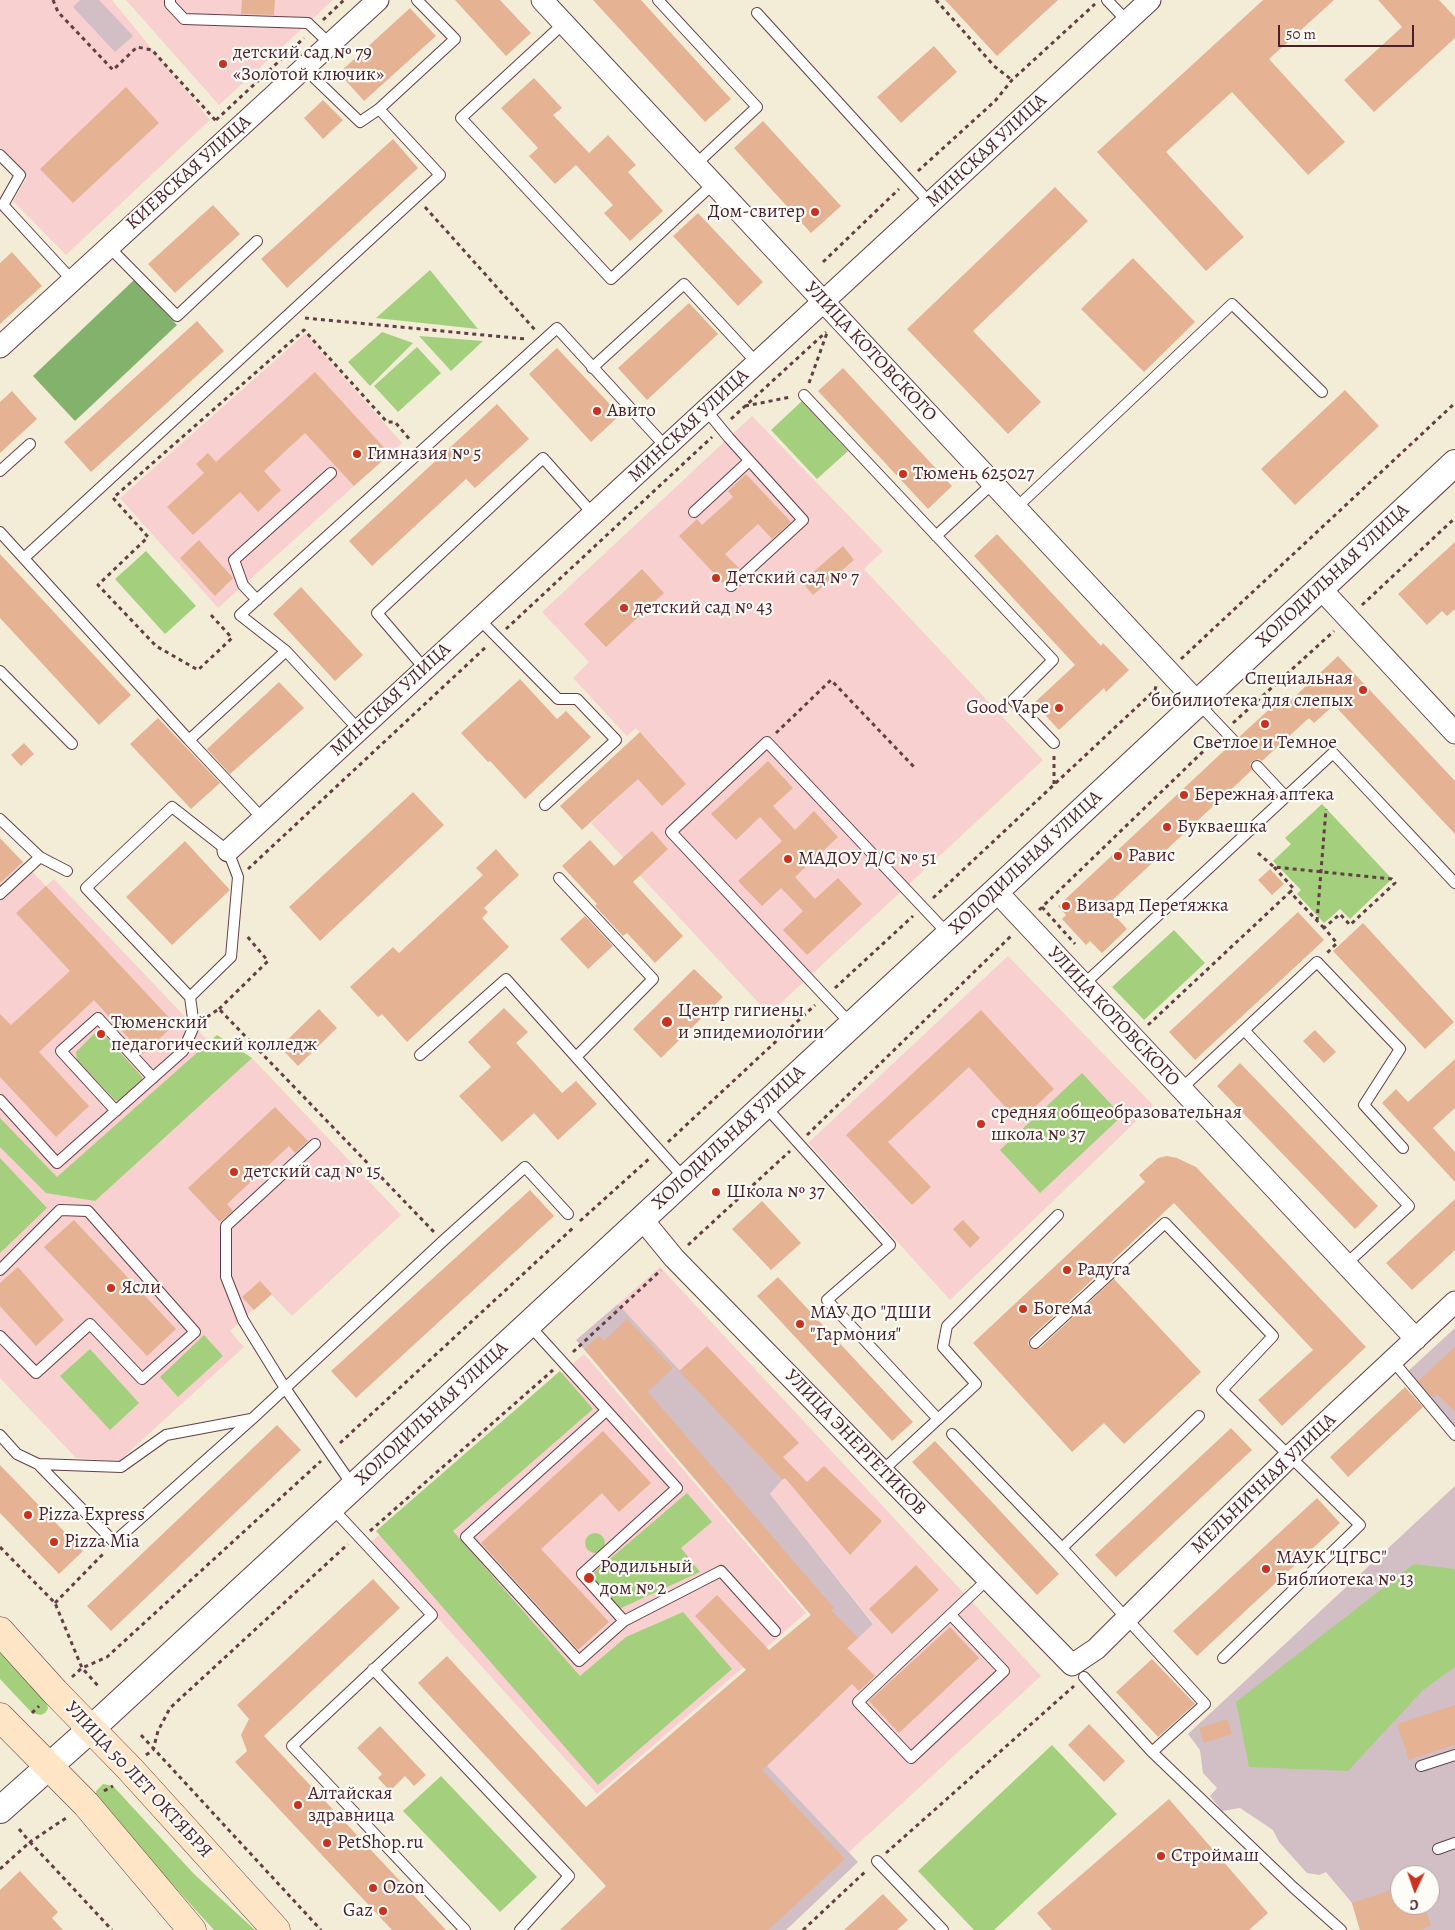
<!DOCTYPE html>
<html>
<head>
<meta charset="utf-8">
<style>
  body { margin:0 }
  #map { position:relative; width:1455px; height:1930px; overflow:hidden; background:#f3edd7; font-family:Alegreya,serif }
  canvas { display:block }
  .north { position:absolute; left:1390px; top:1865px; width:50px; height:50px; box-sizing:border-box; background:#fdfcf7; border:1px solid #b5a4a5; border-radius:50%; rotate:183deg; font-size:14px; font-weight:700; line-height:20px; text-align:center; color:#4a1f2b }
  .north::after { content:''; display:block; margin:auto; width:18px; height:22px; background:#c8321e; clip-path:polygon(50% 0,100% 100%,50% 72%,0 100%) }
  .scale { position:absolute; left:1278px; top:25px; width:136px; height:22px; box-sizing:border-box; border:2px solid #4a1f2b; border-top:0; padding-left:6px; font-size:15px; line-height:18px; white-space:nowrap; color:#4a1f2b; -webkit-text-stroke:4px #fdfcf7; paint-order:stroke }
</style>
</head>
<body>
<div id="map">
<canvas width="1455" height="1930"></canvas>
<div class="north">С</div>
<div class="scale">50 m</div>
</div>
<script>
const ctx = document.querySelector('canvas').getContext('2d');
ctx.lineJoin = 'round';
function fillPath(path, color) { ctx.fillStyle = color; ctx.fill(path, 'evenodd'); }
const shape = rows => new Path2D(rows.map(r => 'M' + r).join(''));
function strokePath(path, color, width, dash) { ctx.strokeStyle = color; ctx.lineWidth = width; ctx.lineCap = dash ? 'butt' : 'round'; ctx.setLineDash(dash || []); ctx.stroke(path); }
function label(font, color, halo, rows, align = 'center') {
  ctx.font = font + ' Alegreya,serif'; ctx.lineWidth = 4.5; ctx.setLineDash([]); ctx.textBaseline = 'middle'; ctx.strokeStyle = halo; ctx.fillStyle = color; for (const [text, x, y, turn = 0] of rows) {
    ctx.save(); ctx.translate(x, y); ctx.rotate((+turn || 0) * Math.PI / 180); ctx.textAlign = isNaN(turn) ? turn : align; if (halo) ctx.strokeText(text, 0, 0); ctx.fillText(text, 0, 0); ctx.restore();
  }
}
const built = shape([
  [0,0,112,0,210,120,66,255,13,201,26,179,0,151],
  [126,0,333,0,219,105],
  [305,334,402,443,218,608,120,498],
  [752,416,883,551,864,569,1043,760,769,1014,591,823,662,756,636,728,627,736,573,678,589,662,542,612],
  [23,862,46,886,54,879,209,1042,252,1058,401,1215,292,1316,271,1294,230,1331,244,1347,119,1461,76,1458,0,1378,0,883],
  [1008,956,1153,1105,950,1300,808,1143],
  [660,1267,1041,1676,849,1852,766,1766,801,1691,873,1623,770,1494,782,1480,618,1304],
  [584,1354,806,1613,597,1794,370,1543]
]);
const industrial = shape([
  [80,0,99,0,133,36,115,52,73,7],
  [618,1304,782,1480,770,1494,873,1624,801,1691,821,1714,767,1766,858,1862,786,1930,560,1930,644,1851,599,1796,811,1615,576,1340],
  [1455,1328,1455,1428,1405,1374],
  [1455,1486,1455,1930,1360,1930,1352,1903,1326,1872,1319,1875,1307,1873,1279,1842,1273,1830,1240,1808,1222,1811,1210,1796,1217,1788,1203,1773,1200,1750,1188,1734],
  [1400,1875,1430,1875,1430,1905,1400,1905]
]);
const green = shape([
  [430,270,478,329,376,318],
  [382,332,413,343,370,386,348,362],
  [419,336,483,341,451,371],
  [417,347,441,373,398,412,374,386],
  [802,401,848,451,817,479,771,430],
  [146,551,196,606,165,634,115,579],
  [1322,804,1392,879,1350,919,1340,909,1324,923,1297,894,1301,890,1273,861,1291,844,1285,838],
  [1174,930,1205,963,1144,1020,1112,987],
  [102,1032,142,1077,142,1083,121,1101,115,1100,77,1060,76,1052,94,1034],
  [217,1035,252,1058,95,1201,46,1193,0,1147,0,1118,57,1177],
  [1082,1073,1122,1116,1040,1193,1000,1150],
  [0,1158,47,1208,0,1253],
  [204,1335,223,1356,178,1397,160,1377],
  [90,1349,139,1403,110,1430,60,1376],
  [560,1371,593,1409,453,1531,580,1676,626,1637,683,1612,732,1669,598,1785,376,1531],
  [687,1493,712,1522,681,1548,700,1572,619,1609,590,1576],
  '585 1543a10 10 0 1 1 20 0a10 10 0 1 1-20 0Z',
  [1414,1564,1455,1569,1455,1667,1423,1690,1348,1771,1249,1767,1236,1702],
  [0,1651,46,1700,48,1709,45,1713,41,1715,32,1713,0,1679],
  [1052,1745,1117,1814,994,1930,974,1930,918,1871],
  [441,1776,537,1877,500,1912,403,1811],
  [103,1784,113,1786,194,1874,255,1930,214,1930,97,1802,96,1791]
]);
const forest = shape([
  [134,280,177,325,75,421,33,376]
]);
const building = shape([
  [242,0,275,0,274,15,241,14],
  [455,0,500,0,531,33,506,56],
  [593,0,641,0,731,99,705,122],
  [945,0,1058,0,997,56],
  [1263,0,1334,0,1269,59,1345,142,1308,175,1232,92,1166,152,1244,237,1206,271,1097,152],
  [1378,0,1439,0,1455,17,1455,38,1374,112,1344,80,1402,27],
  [410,8,436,36,364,101,339,73],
  [934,46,957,72,901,123,877,97],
  [534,78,562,108,553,115,589,153,608,135,636,165,628,172,663,211,630,241,604,213,613,205,576,165,555,184,529,156,538,148,501,108],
  [126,87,159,123,73,203,40,169],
  [323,100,343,120,323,139,304,118],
  [763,121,841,206,811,233,734,148],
  [393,139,418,168,287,288,261,259],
  [1055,187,1088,221,973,331,1041,402,1008,434,907,329],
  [213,205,240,234,175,293,148,264],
  [698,213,763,282,738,306,673,236],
  [12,252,42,286,0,324,0,263],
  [1133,258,1195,322,1144,372,1081,309],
  [689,303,718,334,647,400,618,368],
  [197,321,224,351,91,472,64,442],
  [557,348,620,415,591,442,529,374],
  [843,368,952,486,928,509,818,391],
  [315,372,390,454,354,486,305,433,264,471,281,490,258,512,240,492,193,535,167,507,204,473,196,464,208,453,216,462],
  [1345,390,1379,426,1295,505,1261,469],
  [12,391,37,419,0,453,0,402],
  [497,404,529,439,475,488,466,479,372,566,349,541],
  [746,474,791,522,772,539,758,524,725,554,739,568,723,583,679,536,697,519,702,525,733,497,728,491],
  [997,534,1101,646,1103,643,1129,670,1106,692,1104,688,1059,730,1034,703,1075,665,974,556],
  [199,540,233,578,215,596,180,558],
  [1455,542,1455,609,1447,616,1442,611,1427,625,1398,594],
  [843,546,854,560,813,595,802,582],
  [0,554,131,695,99,725,0,618],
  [642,569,664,593,606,647,584,624],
  [301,587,363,655,335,681,273,614],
  [1338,656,1455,781,1455,834,1334,705,1314,723,1309,718,1262,761,1259,759,1253,761,1250,764,1252,770,1106,906,1127,929,1102,953,1090,941,1086,945,1062,919,1066,915,1058,906,1229,746,1233,748,1238,746,1241,742,1239,737,1286,694,1291,700],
  [520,679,557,719,566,711,591,737,525,799,490,761,488,762,461,733],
  [279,682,304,708,230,774,207,749],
  [158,718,220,783,191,809,130,744],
  [640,732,686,784,662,806,638,779,582,830,560,806],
  [24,743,34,754,21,766,11,755],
  [768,761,793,788,773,806,795,830,814,811,838,837,795,877,815,899,838,878,862,904,807,955,783,930,803,911,781,888,762,906,738,881,782,841,760,817,736,840,711,814],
  [413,792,444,825,320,941,289,907],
  [652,831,668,849,633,882,683,936,655,963,627,933,623,936,595,906,597,904,562,866,590,840,614,866],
  [0,838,23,862,0,883],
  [185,841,230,890,172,945,126,897],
  [496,849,519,875,484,908,488,912,482,918,509,947,407,1042,382,1014,378,1017,350,987,393,947,399,953,483,875,476,868],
  [1270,869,1284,884,1272,895,1258,880],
  [46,886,175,1024,143,1054,94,1000,39,1052,89,1106,56,1137,0,1077,0,1014,11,1025,70,971,16,913],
  [1298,912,1324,940,1195,1060,1169,1032],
  [585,916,613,946,588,969,560,939],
  [1363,923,1454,1022,1425,1049,1333,951],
  [694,969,723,997,661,1058,633,1029],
  [504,1008,528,1032,516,1043,562,1093,576,1081,597,1104,558,1140,534,1113,502,1142,459,1096,491,1067,468,1042],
  [319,1009,337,1028,298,1066,280,1047],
  [981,1010,1054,1089,1019,1122,969,1067,888,1142,931,1187,912,1205,846,1135],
  [1315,1030,1336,1052,1324,1063,1303,1041],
  [1455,1059,1455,1108,1433,1128,1455,1152,1455,1182,1382,1103,1396,1089,1408,1102],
  [1240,1063,1378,1206,1355,1229,1217,1086],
  [275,1107,308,1141,295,1153,289,1146,227,1204,233,1211,220,1222,188,1188],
  [1167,1156,1177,1158,1196,1167,1366,1347,1282,1426,1258,1400,1313,1350,1174,1203,1030,1338,1028,1344,1033,1349,1040,1348,1114,1279,1201,1372,1124,1444,1104,1423,1072,1452,973,1343,1145,1182,1139,1175,1158,1158],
  [530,1190,554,1216,356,1398,331,1371],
  [1455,1199,1455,1250,1412,1290,1386,1263],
  [762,1201,801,1243,771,1270,732,1229],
  [74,1220,176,1329,147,1356,44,1247],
  [963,1220,980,1238,970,1248,953,1229],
  [18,1267,64,1320,36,1346,0,1306,0,1283],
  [778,1277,913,1422,892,1441,757,1296],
  [260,1281,272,1294,254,1310,242,1297],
  [627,1319,673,1368,648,1392,834,1608,831,1610,858,1638,847,1648,875,1676,859,1691,852,1684,762,1770,845,1859,768,1930,560,1930,606,1886,418,1683,447,1656,586,1807,746,1670,695,1616,717,1595,769,1650,811,1615,584,1349,599,1336,604,1341],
  [707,1346,799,1443,783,1457,807,1482,824,1466,882,1521,850,1555,785,1478,782,1480,679,1371],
  [1455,1347,1455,1412,1437,1394,1433,1398,1418,1381],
  [1405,1387,1423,1407,1348,1477,1330,1457],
  [277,1425,301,1450,111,1631,87,1606],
  [1231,1428,1252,1450,1116,1577,1095,1555],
  [603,1431,651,1483,619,1512,602,1493,541,1549,609,1622,578,1650,481,1543],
  [935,1441,1059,1574,1037,1595,912,1462],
  [0,1465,83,1551,59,1574,0,1513],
  [1317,1498,1340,1523,1197,1656,1173,1631],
  [916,1565,939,1590,892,1634,869,1609],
  [373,1579,400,1608,264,1736,446,1930,392,1930,235,1762,247,1751,241,1735,249,1719,237,1705],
  [950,1627,979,1658,899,1733,869,1701],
  [1152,1659,1195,1704,1158,1737,1116,1692],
  [1455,1705,1455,1745,1409,1760,1397,1724],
  [1227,1719,1232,1734,1204,1743,1199,1728],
  [1089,1724,1125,1761,1104,1782,1068,1745],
  [380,1726,426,1775,414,1786,405,1776,390,1791,378,1778,382,1774,357,1748],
  [1169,1799,1268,1913,1249,1930,1052,1930,1037,1913],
  [20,1871,58,1912,52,1918,63,1930,0,1930,0,1890],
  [1400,1887,1400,1905,1424,1905,1431,1926,1419,1930,1360,1930,1352,1903],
  [883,1894,908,1920,897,1930,844,1930]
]);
const path = shape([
  [53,0,58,12,113,70,137,47,152,50,217,122],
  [936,0,994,66,1012,80],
  [323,20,344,0],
  [216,120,304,38],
  [918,171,995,101,1012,80,1095,4],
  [425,207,536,331],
  [823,262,899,189],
  [305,318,526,339],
  [809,383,827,333],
  [745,406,791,397],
  [731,419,826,332],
  [1362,605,1455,518],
  [211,615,232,638,198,670,156,646,98,585,148,537,113,498,304,330,387,422,395,422,411,441],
  [506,629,712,437],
  [1181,659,1455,403],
  [1233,723,1334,631],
  [776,733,831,680,915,768],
  [1054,756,1054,785],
  [1258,853,1274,867,1392,879,1395,883,1350,925,1340,914,1324,928,1337,943,1327,953],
  [1274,867,1294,889,1290,892,1324,928],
  [248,869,487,646],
  [933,898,1155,690,1156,686],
  [1042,907,1075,944],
  [1039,910,1216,739],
  [1317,921,1326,809],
  [835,988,913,916],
  [219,1009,268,961,246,935],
  [207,1017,219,1009,434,1232],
  [1148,1025,1290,892],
  [807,1135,1012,935],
  [668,1142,815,1005],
  [580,1221,650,1158],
  [688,1245,790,1151],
  [573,1352,661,1270],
  [340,1443,574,1227],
  [370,1531,553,1370],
  [0,1547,55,1603,82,1668,100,1688],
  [55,1603,105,1552],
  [72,1677,82,1668,107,1657,321,1461],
  [32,1713,39,1706],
  [141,1735,321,1930],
  [146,1755,153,1750,158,1731,170,1708,348,1544],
  [104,1791,113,1786],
  [19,1829,30,1842,69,1816],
  [886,1853,1074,1686],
  [0,1869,30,1842,112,1930],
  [803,1930,867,1870]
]);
const service = shape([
  [170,0,170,4,184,19,308,23,330,44],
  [658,0,757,107,695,165],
  [1107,0,1127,21],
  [757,13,930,203],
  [563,24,461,118,611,279,713,184],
  [304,68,360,122,379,109,455,39,417,0],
  [0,155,20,175,3,205,72,280],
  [108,246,177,316,257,241],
  [592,368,684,284,757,363],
  [804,395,1053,660,1013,700,1054,743],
  [706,410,729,438,803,520,731,586],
  [0,471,30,444],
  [1016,508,1232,304,1322,392],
  [694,512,749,461],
  [0,532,189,740],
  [936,536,993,483],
  [24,558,440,175,379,109],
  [257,600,243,585,234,560,331,473],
  [479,619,558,699,577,699,616,740,545,805],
  [425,669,377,613,543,458,593,514],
  [0,671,72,744],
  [1199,704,1234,741],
  [359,730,286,651,240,615,557,328,666,447],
  [1257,766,1286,797],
  [0,819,40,857,67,871],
  [263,819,189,740,286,651],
  [559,878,653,979,576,1057],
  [0,894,40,857],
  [1083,985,1333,753,1455,883],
  [851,1024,671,832,767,742,949,935],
  [1244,1030,1409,1206,1345,1265],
  [420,1055,506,979,684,1178],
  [1181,1089,1317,962,1400,1049,1364,1105,1403,1148],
  [0,1100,57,1163,183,1051,194,1026,190,997,86,888,172,807,228,851,238,877,231,957,190,997],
  [765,1106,890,1245,827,1300,938,1419],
  [116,1111,61,1051,98,1018,153,1078],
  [315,1144,226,1226,226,1277,243,1320,285,1388,353,1486],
  [0,1270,60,1210,88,1211,195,1332,142,1379,90,1324,36,1373,0,1336],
  [529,1325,677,1488,582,1574,624,1621,579,1661,466,1537,606,1411],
  [1035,1343,1165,1223,1273,1336,1222,1390,1360,1525,1223,1658],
  [1393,1361,1455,1435],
  [952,1434,1062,1548,1205,1704,1152,1752],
  [0,1435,17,1454,38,1464,114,1542,252,1419,443,1241,525,1167,568,1214],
  [38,1464,121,1467,166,1435,251,1419],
  [882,1471,976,1384,943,1347,947,1326,1058,1215],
  [332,1508,432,1615,292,1746,465,1930],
  [1062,1548,1199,1416],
  [951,1615,1004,1671,911,1758,858,1702,988,1579],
  [624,1621,721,1571,775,1631],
  [373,1669,569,1876,520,1930],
  [1084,1677,1152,1752,1294,1888,1341,1930],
  [1421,1766,1455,1755],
  [1438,1849,1455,1843],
  [877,1861,943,1930]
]);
const minor = shape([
  [542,0,1198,703],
  [0,347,378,0],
  [1320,588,1455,733],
  [228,851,1150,0],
  [996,891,1416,1339],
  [642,1219,674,1258,1072,1665,1096,1649,1289,1457,1455,1302]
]);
const tertiary = shape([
  [0,1810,91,1729,353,1487,996,891,1455,463]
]);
const secondary = shape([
  [0,1631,55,1692,130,1769,276,1930],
  [0,1717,86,1804,192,1930]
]);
const markers = [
  [223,64,5,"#c8321e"],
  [815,212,5,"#c8321e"],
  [597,411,5,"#c8321e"],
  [357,454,5,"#c8321e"],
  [903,474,5,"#c8321e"],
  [716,578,5,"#c8321e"],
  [624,608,5,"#c8321e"],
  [1363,690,5,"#c8321e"],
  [1059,708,5,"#c8321e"],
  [1265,724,5,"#c8321e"],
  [1184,795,5,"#c8321e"],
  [1167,827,5,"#c8321e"],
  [1118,856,5,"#c8321e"],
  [788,859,5,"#c8321e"],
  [1066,906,5,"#c8321e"],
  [667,1022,6,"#c8321e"],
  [101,1034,5,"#c8321e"],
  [981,1124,5,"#c8321e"],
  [234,1172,5,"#c8321e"],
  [716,1192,5,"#c8321e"],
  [1067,1270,5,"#c8321e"],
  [111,1288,5,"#c8321e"],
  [1023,1309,5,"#c8321e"],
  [800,1324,5,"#c8321e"],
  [28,1515,5,"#c8321e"],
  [54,1542,5,"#c8321e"],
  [1266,1569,5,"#c8321e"],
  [589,1578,6,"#c8321e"],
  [298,1805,5,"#c8321e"],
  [327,1843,5,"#c8321e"],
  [1161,1856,5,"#c8321e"],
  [373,1888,5,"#c8321e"],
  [383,1911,5,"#c8321e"]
];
const poiNames = [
  ["детский сад № 79",233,53],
  ["«Золотой ключик»",233,75],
  ["Дом-свитер",805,212,"right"],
  ["Авито",607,411],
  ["Гимназия № 5",367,454],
  ["Тюмень 625027",913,474],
  ["Детский сад № 7",726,578],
  ["детский сад № 43",634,608],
  ["Специальная",1353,679,"right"],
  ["бибилиотека для слепых",1353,701,"right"],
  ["Good Vape",1049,708,"right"],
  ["Светлое и Темное",1265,743,"center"],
  ["Бережная аптека",1194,795],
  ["Букваешка",1177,827],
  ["Равис",1128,856],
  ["МАДОУ Д/С № 51",798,859],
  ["Визард Перетяжка",1076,906],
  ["Центр гигиены",678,1011],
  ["и эпидемиологии",678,1033],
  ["Тюменский",111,1023],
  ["педагогический колледж",111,1045],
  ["средняя общеобразовательная",991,1113],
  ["школа № 37",991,1135],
  ["детский сад № 15",244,1172],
  ["Школа № 37",726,1192],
  ["Радуга",1077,1270],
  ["Ясли",121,1288],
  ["Богема",1033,1309],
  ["МАУ ДО \"ДШИ",810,1313],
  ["\"Гармония\"",810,1335],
  ["Pizza Express",38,1515],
  ["Pizza Mia",64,1542],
  ["МАУК \"ЦГБС\"",1276,1558],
  ["Библиотека № 13",1276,1580],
  ["Родильный",600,1567],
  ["дом № 2",600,1589],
  ["Алтайская",308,1794],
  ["здравница",308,1816],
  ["PetShop.ru",337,1843],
  ["Строймаш",1171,1856],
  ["Ozon",383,1888],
  ["Gaz",373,1911,"right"]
];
const streetNames = [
  ["МИНСКАЯ УЛИЦА",987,151,-43],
  ["КИЕВСКАЯ УЛИЦА",189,173,-42],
  ["УЛИЦА КОТОВСКОГО",870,352,47],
  ["МИНСКАЯ УЛИЦА",689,426,-43],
  ["ХОЛОДИЛЬНАЯ УЛИЦА",1333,576,-43],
  ["МИНСКАЯ УЛИЦА",391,700,-43],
  ["ХОЛОДИЛЬНАЯ УЛИЦА",1026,863,-43],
  ["УЛИЦА КОТОВСКОГО",1113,1017,47],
  ["ХОЛОДИЛЬНАЯ УЛИЦА",729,1138,-43],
  ["ХОЛОДИЛЬНАЯ УЛИЦА",432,1414,-43],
  ["УЛИЦА ЭНЕРГЕТИКОВ",855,1443,46],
  ["МЕЛЬНИЧНАЯ УЛИЦА",1264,1484,-44],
  ["УЛИЦА 50 ЛЕТ ОКТЯБРЯ",138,1780,47]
];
fillPath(built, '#f7d0cf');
fillPath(industrial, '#d2bec5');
fillPath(green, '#a4d07d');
fillPath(forest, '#83b26c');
fillPath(building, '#e5b394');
strokePath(service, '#633e45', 12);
strokePath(minor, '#633e45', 23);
strokePath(tertiary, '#633e45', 28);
strokePath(secondary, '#633e45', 29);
strokePath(path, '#633e45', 3, [4, 4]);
strokePath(service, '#fff', 10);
strokePath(minor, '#fff', 21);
strokePath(tertiary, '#fff', 26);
strokePath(secondary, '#fee5c5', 28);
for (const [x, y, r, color] of markers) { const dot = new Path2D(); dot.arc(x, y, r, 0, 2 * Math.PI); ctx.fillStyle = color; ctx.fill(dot); strokePath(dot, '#fdfcf7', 2); }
label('19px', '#4a1f2b', '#fdfcf7', poiNames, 'left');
label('19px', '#4a1f2b', '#fdfcf7', streetNames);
</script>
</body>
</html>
